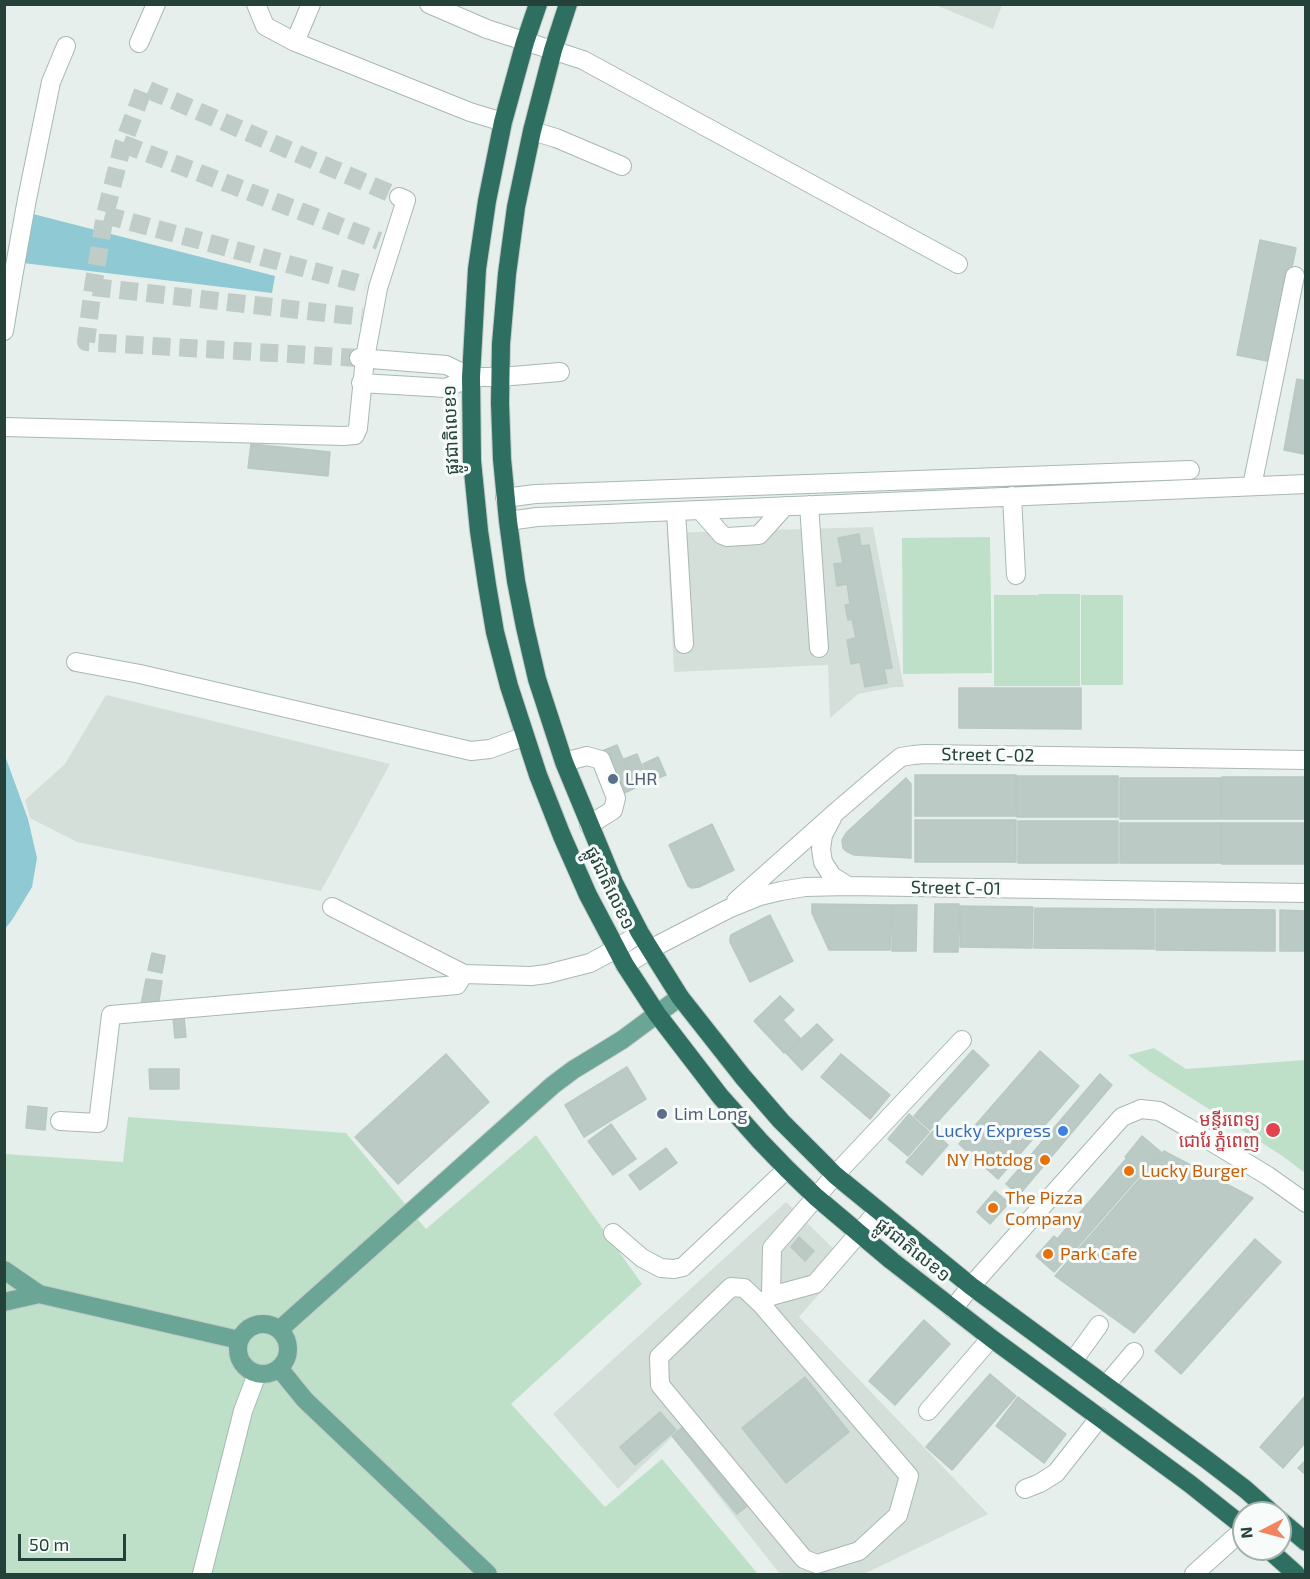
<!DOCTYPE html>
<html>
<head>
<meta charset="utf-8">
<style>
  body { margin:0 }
  #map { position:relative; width:1310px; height:1579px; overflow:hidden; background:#e6efeb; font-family:"Exo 2",sans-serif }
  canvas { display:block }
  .frame { position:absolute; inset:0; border:6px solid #24423a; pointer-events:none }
  .north { position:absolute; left:1232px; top:1501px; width:60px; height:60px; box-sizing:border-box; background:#f7fbf9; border:2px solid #a3b1ad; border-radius:50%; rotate:264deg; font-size:16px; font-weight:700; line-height:24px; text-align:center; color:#24423a }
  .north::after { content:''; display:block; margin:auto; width:21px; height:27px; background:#f4845f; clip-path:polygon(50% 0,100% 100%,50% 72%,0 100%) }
  .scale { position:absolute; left:18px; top:1534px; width:108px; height:27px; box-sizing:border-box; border:3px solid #24423a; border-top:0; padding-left:8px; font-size:18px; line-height:21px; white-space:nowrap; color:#24423a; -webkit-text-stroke:4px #f7fbf9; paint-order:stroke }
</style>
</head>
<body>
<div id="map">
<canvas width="1310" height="1579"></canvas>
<div class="frame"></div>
<div class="north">N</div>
<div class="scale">50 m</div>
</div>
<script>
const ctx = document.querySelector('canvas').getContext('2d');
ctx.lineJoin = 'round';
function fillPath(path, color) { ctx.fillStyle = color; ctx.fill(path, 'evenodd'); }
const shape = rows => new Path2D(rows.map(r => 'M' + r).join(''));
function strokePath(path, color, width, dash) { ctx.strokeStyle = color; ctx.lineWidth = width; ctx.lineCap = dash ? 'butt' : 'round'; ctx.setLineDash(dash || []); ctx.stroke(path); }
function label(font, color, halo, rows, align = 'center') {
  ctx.font = font + ' "Exo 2","Noto Sans Khmer",sans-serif'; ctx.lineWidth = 6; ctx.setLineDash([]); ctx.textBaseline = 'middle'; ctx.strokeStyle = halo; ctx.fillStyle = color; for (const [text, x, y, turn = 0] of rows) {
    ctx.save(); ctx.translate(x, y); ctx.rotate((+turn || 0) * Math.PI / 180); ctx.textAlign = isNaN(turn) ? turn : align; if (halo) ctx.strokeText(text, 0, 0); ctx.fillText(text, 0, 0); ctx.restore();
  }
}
const built = shape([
  [936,5,1002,5,993,29],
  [873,527,904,687,894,687,858,694,830,718,828,665,674,672,667,533],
  [106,695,390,764,321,891,77,842,30,818,25,800,65,764],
  [786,1202,847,1262,799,1317,988,1514,864,1574,780,1574,672,1437,618,1489,553,1414]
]);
const green = shape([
  [990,537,992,673,903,674,902,538],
  [1038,594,1080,594,1080,686,994,686,994,595,1037,595,1038,596],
  [1081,595,1123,595,1123,685,1081,685],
  [1154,1048,1186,1069,1305,1060,1305,1173,1281,1155,1149,1071,1128,1055],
  [128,1117,346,1133,426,1229,536,1135,642,1284,511,1404,605,1507,662,1459,758,1574,5,1574,4,1154,123,1162]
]);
const water = shape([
  [33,214,275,276,272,293,23,263],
  [4,753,28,819,37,858,32,887,12,920,5,929]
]);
const building = shape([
  [1260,240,1296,248,1272,362,1237,355,1260,240],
  [1297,379,1306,381,1306,444,1304,454,1284,450,1297,379],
  [251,444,330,452,328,476,248,468,251,444],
  [859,534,861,546,869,545,892,668,884,669,887,683,865,687,860,662,851,664,847,640,856,638,852,619,848,620,845,605,850,604,847,584,837,586,834,564,843,563,838,538,859,534],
  [959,688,1081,688,1081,729,959,728,959,688],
  [617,745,635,788,620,795,602,751,617,745],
  [637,754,645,774,632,780,624,759,637,754],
  [658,757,666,775,650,781,643,764,658,757],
  [915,775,1016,775,1016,816,915,816,915,775],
  [1017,776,1118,776,1118,817,1017,817,1017,776],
  [1222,777,1306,777,1306,819,1222,819,1222,777],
  [906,778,911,784,911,858,854,855,846,851,843,848,842,840,847,832,906,778],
  [1120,778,1221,778,1221,819,1120,819,1120,778],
  [915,820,1016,820,1016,862,915,862,915,820],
  [1018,821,1118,821,1118,863,1018,863,1018,821],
  [1120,823,1221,823,1221,863,1120,863,1120,823],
  [1222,823,1306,823,1306,864,1222,864,1222,823],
  [712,824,734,870,699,887,692,888,688,886,669,845,712,824],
  [812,904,891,905,890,950,829,950,812,913,812,904],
  [935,904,959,904,958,952,934,952,935,904],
  [892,905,917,905,916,951,892,951,892,905],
  [960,906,1033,907,1032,948,960,947,960,906],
  [1035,908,1154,909,1154,949,1034,948,1035,908],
  [1156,909,1275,910,1275,951,1156,950,1156,909],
  [1280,910,1306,911,1306,951,1280,951,1280,910],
  [770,915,793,961,750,982,730,942,730,938,731,935,770,915],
  [152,953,165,956,162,973,148,970,152,953],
  [146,979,162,981,158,1008,141,1005,146,979],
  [780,996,794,1010,783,1020,800,1038,784,1053,754,1021,780,996],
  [184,1017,186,1037,175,1038,173,1018,184,1017],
  [817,1024,833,1040,802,1070,786,1053,817,1024],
  [973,1050,989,1065,930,1130,914,1116,973,1050],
  [1040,1051,1079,1086,998,1179,959,1144,1040,1051],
  [446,1054,489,1102,398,1184,355,1137,446,1054],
  [841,1054,890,1095,870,1119,821,1077,841,1054],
  [627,1067,646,1099,584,1137,565,1105,627,1067],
  [149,1069,179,1069,179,1089,150,1089,149,1069],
  [1100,1074,1112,1085,1019,1195,1006,1184,1100,1074],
  [28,1106,47,1108,45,1130,26,1128,28,1106],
  [909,1114,929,1132,908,1156,888,1139,909,1114],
  [611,1124,636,1159,613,1175,588,1141,611,1124],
  [933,1131,948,1145,922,1175,906,1162,933,1131],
  [1142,1136,1161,1152,1143,1173,1125,1157,1142,1136],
  [666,1148,677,1163,640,1190,629,1175,666,1148],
  [1164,1151,1253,1198,1134,1333,1055,1276,1164,1151],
  [1126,1159,1142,1173,1073,1252,1058,1238,1126,1159],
  [995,1191,1009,1203,990,1224,977,1212,995,1191],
  [1054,1236,1072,1252,1054,1272,1036,1256,1054,1236],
  [799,1237,814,1251,805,1261,791,1247,799,1237],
  [1255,1239,1281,1262,1181,1374,1155,1351,1255,1239],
  [924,1320,950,1344,895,1405,869,1381,924,1320],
  [990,1374,1016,1396,952,1470,926,1447,990,1374],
  [805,1377,849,1432,786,1483,742,1428,805,1377],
  [1306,1395,1306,1442,1283,1468,1260,1447,1306,1395],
  [1018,1397,1066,1434,1044,1463,996,1426,1018,1397],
  [660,1412,676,1430,635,1465,620,1447,660,1412],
  [685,1425,750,1504,737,1514,672,1436,685,1425],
  [1306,1460,1306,1475,1298,1468,1306,1460]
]);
const minorTunnel = shape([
  [123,144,379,241],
  [105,215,366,285],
  [93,287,362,317],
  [359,358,86,342,93,287,105,215,123,144,144,88,399,197]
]);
const minor = shape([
  [256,4,265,26,295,42,470,112,503,122],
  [429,4,487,29,583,60,958,264],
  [295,42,311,4],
  [139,43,156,4],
  [532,131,556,138,622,166],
  [4,331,13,277,27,199,51,82,66,46],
  [359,358,446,365,471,377,500,377,560,372],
  [361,383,446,388,471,377],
  [4,427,343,436,355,435,358,428,365,358,378,288,406,200,399,197],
  [1252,486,1295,276],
  [1012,496,1016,575],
  [505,498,535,494,1190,470],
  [809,505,819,648],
  [700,510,722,535,727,537,759,535,785,506],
  [676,511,684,644],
  [508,521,537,517,1306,484],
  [76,662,140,674,471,751,490,749,525,736],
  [564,762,587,756,601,760,616,798,613,810,589,825],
  [832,818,823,835,821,849,823,862,832,876,848,886],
  [736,901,836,812,885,770,901,757,913,755,925,754,1306,760],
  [332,907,464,974,531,976,547,974,590,963,616,949,640,933],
  [625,965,660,944,728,909,760,896,781,891,805,887,848,886,1306,893],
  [60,1121,98,1123,111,1015,457,985,464,974],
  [613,1233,642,1258,661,1268,674,1269,683,1267,787,1169],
  [731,1287,744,1288,761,1304,909,1476,898,1515,859,1551,817,1564,804,1559,660,1385,659,1357,731,1287],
  [771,1296,772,1248,835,1175,962,1040],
  [762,1303,771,1296,815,1284,878,1211],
  [953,1309,971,1286,1122,1117,1141,1109,1159,1111,1187,1127,1268,1176,1306,1203],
  [1073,1361,1099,1325],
  [1106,1385,1134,1352],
  [928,1411,991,1338],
  [1025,1489,1040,1483,1056,1473,1100,1417],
  [202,1574,243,1411,257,1374],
  [1194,1574,1244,1529]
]);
const major = shape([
  [4,1270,39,1294,239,1340],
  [4,1302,39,1294],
  '238 1349a25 25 0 1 1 50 0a25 25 0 1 1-50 0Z',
  [279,1330,553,1085,573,1070,622,1040,680,997],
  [279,1368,305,1400,488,1574]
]);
const highway = shape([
  [538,4,525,42,503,122,487,201,477,269,471,377,472,461,479,531,487,585,495,632,509,686,538,775,562,836,588,895,625,965,657,1014,720,1096,760,1141,787,1169,816,1197,892,1261,991,1338,1190,1484,1244,1527],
  [568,4,553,50,532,131,516,207,507,274,501,344,500,403,502,459,508,521,516,581,525,627,537,679,564,762,614,883,640,933,680,997,743,1077,781,1121,835,1175,971,1286,1207,1460,1245,1489,1272,1513],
  [1280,1520,1306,1542],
  [1268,1549,1296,1574]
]);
const markers = [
  [613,779,6,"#5c6f8a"],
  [662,1114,6,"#5c6f8a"],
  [1273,1130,8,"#e0444e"],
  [1063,1131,6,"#3f7fe0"],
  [1045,1160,6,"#e8710a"],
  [1129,1171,6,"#e8710a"],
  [993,1208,6,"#e8710a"],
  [1048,1254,6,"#e8710a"]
];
const streetNames = [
  ["ផ្លូវជាតិលេខ១",451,430,-92],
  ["Street C-02",988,755,1],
  ["ផ្លូវជាតិលេខ១",610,888,64],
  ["Street C-01",956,888,1],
  ["ផ្លូវជាតិលេខ១",913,1250,39]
];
const serviceNames = [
  ["LHR",625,779],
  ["Lim Long",674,1114]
];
const healthNames = [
  ["មន្ទីរពេទ្យ",1260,1120],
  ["ជោរែ ភ្នំពេញ",1260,1141]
];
const shopNames = [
  ["Lucky Express",1051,1131]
];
const foodNames = [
  ["NY Hotdog",1033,1160,"right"],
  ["Lucky Burger",1141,1171],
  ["The Pizza",1005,1198],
  ["Company",1005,1219],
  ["Park Cafe",1060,1254]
];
fillPath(built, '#d4dfda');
fillPath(green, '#bfe0c8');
fillPath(water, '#8ec9d4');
fillPath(building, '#bbcac4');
strokePath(building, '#b8c9c2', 1.5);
strokePath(minorTunnel, '#bfccc8', 18, [18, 9]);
strokePath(minor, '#a8b8b2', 20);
strokePath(major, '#c2cac8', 20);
strokePath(highway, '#c2cac8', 20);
strokePath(minor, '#fff', 18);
strokePath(major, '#6aa596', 18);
strokePath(highway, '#2f6f62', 18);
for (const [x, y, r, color] of markers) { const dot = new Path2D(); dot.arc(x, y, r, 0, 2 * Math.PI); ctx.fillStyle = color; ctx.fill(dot); strokePath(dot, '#f7fbf9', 2); }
label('18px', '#24423a', '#f7fbf9', streetNames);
label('18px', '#4e5e75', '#f7fbf9', serviceNames, 'left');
label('18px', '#be3a42', '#f7fbf9', healthNames, 'right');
label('18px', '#366cbe', '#f7fbf9', shopNames, 'right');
label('18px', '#c56008', '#f7fbf9', foodNames, 'left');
</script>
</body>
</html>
